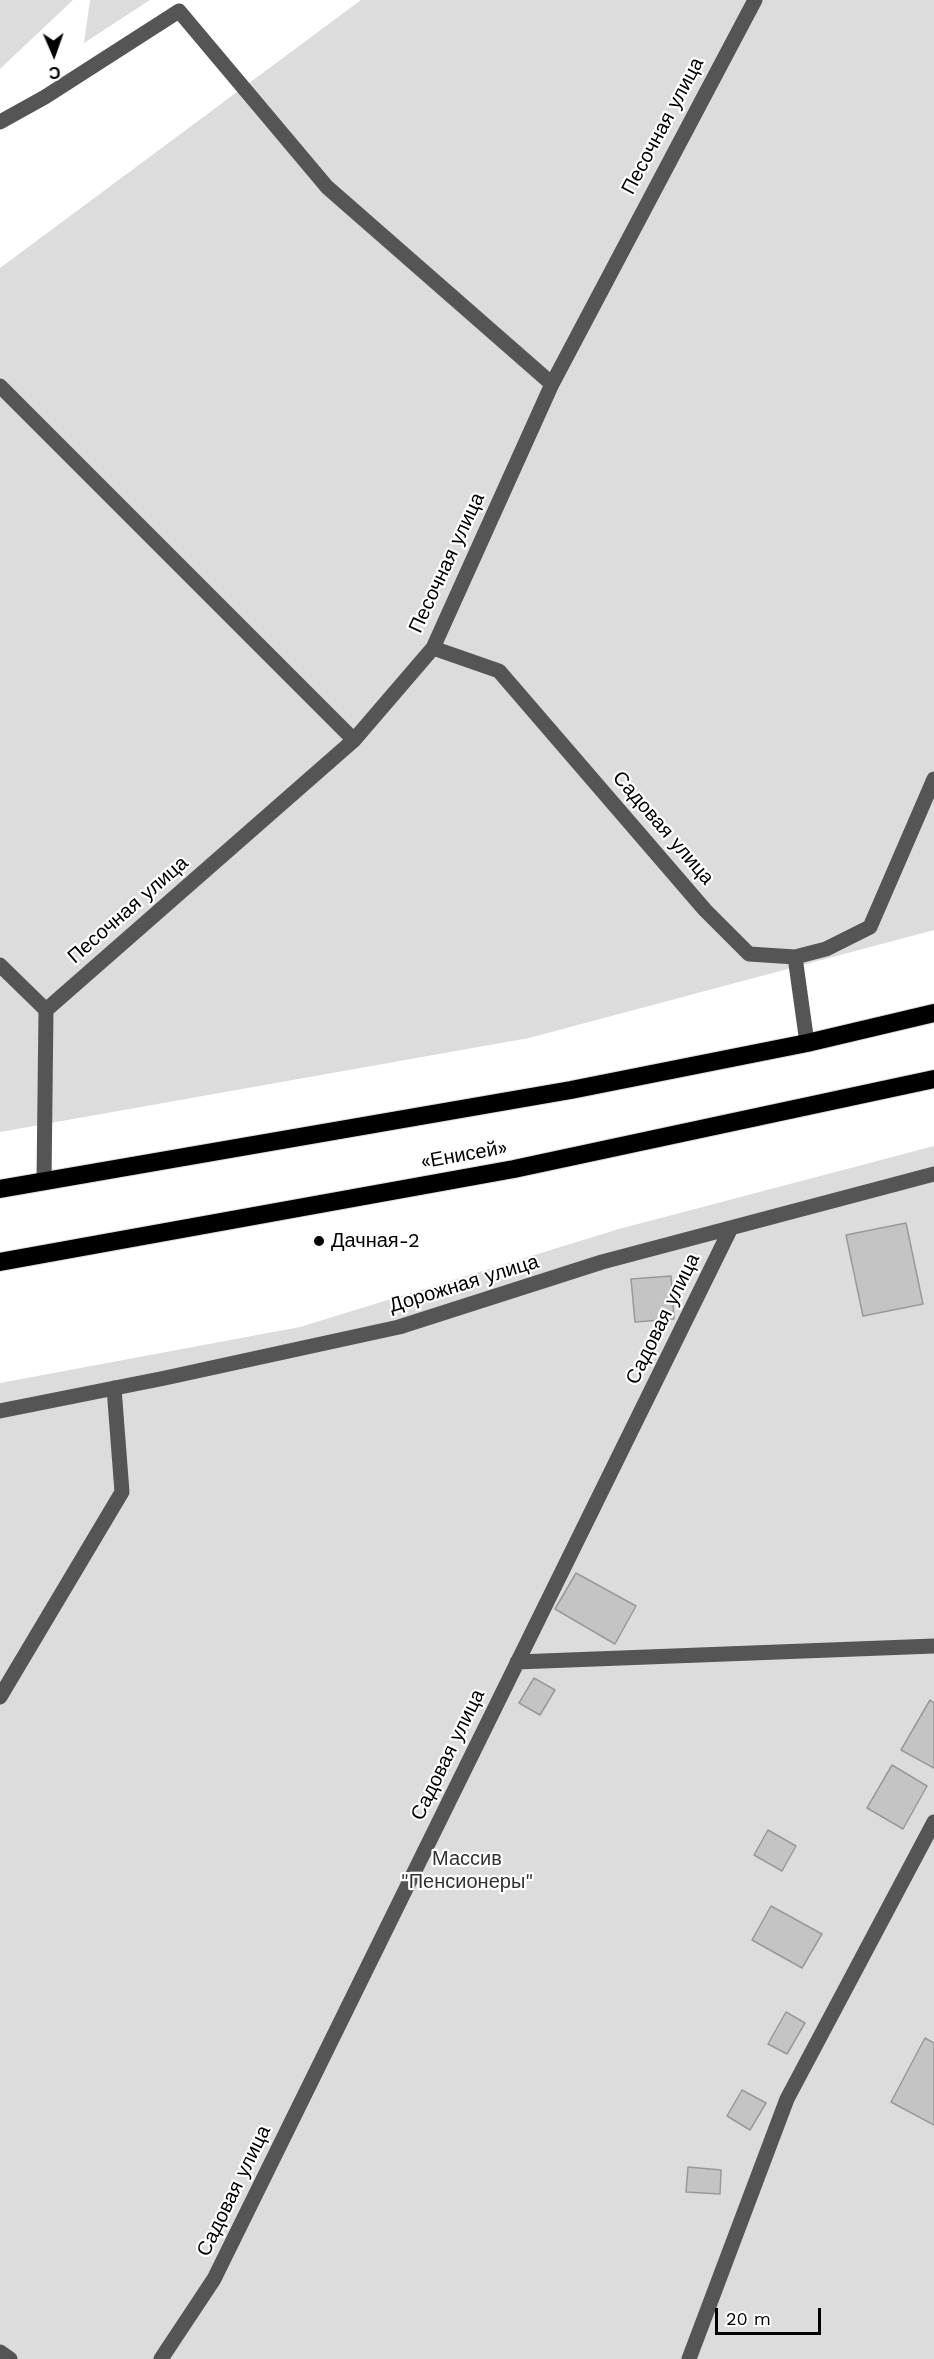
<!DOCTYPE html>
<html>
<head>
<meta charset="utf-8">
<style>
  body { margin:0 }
  #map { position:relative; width:934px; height:2359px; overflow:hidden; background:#fff; font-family:"Work Sans",sans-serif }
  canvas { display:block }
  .north { position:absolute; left:24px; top:24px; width:60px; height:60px; -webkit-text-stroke:4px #fff; paint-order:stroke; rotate:178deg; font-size:16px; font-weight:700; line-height:24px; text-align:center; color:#000 }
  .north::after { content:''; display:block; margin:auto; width:21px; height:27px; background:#000; clip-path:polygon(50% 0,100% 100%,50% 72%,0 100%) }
  .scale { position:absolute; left:715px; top:2308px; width:106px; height:27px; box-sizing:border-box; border:3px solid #000; border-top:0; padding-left:8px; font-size:18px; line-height:21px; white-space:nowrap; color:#000; -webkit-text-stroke:4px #fff; paint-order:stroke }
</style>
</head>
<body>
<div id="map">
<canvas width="934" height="2359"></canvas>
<div class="north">С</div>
<div class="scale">20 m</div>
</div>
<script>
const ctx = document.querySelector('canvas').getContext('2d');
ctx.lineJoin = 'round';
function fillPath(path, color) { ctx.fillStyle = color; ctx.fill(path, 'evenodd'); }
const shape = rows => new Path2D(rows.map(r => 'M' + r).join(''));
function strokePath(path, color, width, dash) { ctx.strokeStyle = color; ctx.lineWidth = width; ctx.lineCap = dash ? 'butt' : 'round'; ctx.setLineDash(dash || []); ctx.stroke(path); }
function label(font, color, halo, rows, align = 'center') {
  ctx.font = font + ' "Work Sans",sans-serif'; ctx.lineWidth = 4.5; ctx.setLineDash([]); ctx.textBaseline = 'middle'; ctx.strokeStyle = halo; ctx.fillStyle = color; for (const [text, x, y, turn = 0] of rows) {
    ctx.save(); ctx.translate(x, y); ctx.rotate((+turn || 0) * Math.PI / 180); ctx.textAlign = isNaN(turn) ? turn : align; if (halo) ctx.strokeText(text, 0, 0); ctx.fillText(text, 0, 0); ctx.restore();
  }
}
const green = shape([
  [0,0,73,0,0,69],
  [90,0,150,0,84,43],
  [361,0,934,0,934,930,529,1038,0,1132,0,268],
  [934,1146,934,2359,0,2359,0,1383,300,1327,619,1229]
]);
const building = shape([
  [906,1223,923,1304,863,1316,846,1235,906,1223],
  [671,1276,674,1319,635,1322,631,1279,671,1276],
  [576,1573,636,1606,615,1644,555,1609,576,1573],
  [534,1678,555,1690,540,1715,519,1703,534,1678],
  [930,1700,934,1703,934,1768,901,1750,930,1700],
  [892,1765,927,1786,903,1829,867,1808,892,1765],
  [768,1830,796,1846,782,1871,754,1855,768,1830],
  [771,1906,822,1934,802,1968,752,1940,771,1906],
  [786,2012,805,2023,787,2054,768,2044,786,2012],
  [925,2038,934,2043,934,2125,891,2102,925,2038],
  [742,2090,766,2103,750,2130,727,2116,742,2090],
  [688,2167,721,2170,720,2194,686,2192,688,2167]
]);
const minor = shape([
  [0,122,45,97,179,11,327,187,552,384],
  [0,386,354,740],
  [433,648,499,671,705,910,749,954,795,957,826,949,870,927,934,779],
  [795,957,807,1043],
  [0,965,46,1010],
  [44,1181,46,1010,354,740,433,648,552,384,755,0],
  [0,1411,165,1378,399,1327,602,1262,934,1174],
  [517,1662,934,1646],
  [0,1697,122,1492,114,1388],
  [0,2352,10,2359],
  [161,2359,214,2279,731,1228],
  [689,2359,787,2099,934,1822]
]);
const highway = shape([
  [0,1189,571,1090,807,1043,934,1013],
  [0,1262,514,1169,934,1079]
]);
const markers = [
  [319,1241,6,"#000"]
];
const streetNames = [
  ["Песочная улица",663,126,-62],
  ["Песочная улица",447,563,-65],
  ["Садовая улица",663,828,49],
  ["Песочная улица",128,910,-41],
  ["«Енисей»",464,1155,-10],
  ["Дорожная улица",464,1284,-17],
  ["Садовая улица",663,1319,-64],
  ["Садовая улица",448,1755,-64],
  ["Садовая улица",234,2191,-64]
];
const poiNames = [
  ["Дачная-2",331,1241]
];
const parkNames = [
  ["Массив",467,1859],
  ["\"Пенсионеры\"",467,1882]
];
fillPath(green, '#dcdcdc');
fillPath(building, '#c4c4c4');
strokePath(building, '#999', 1.5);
strokePath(highway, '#dbdbdb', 20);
strokePath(minor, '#555', 15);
strokePath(highway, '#000', 18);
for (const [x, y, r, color] of markers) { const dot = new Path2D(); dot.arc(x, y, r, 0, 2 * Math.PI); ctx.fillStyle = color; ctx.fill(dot); strokePath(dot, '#fff', 2); }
label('20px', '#000', '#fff', streetNames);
label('20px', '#000', '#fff', poiNames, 'left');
label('20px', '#333', '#fff', parkNames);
</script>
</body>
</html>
